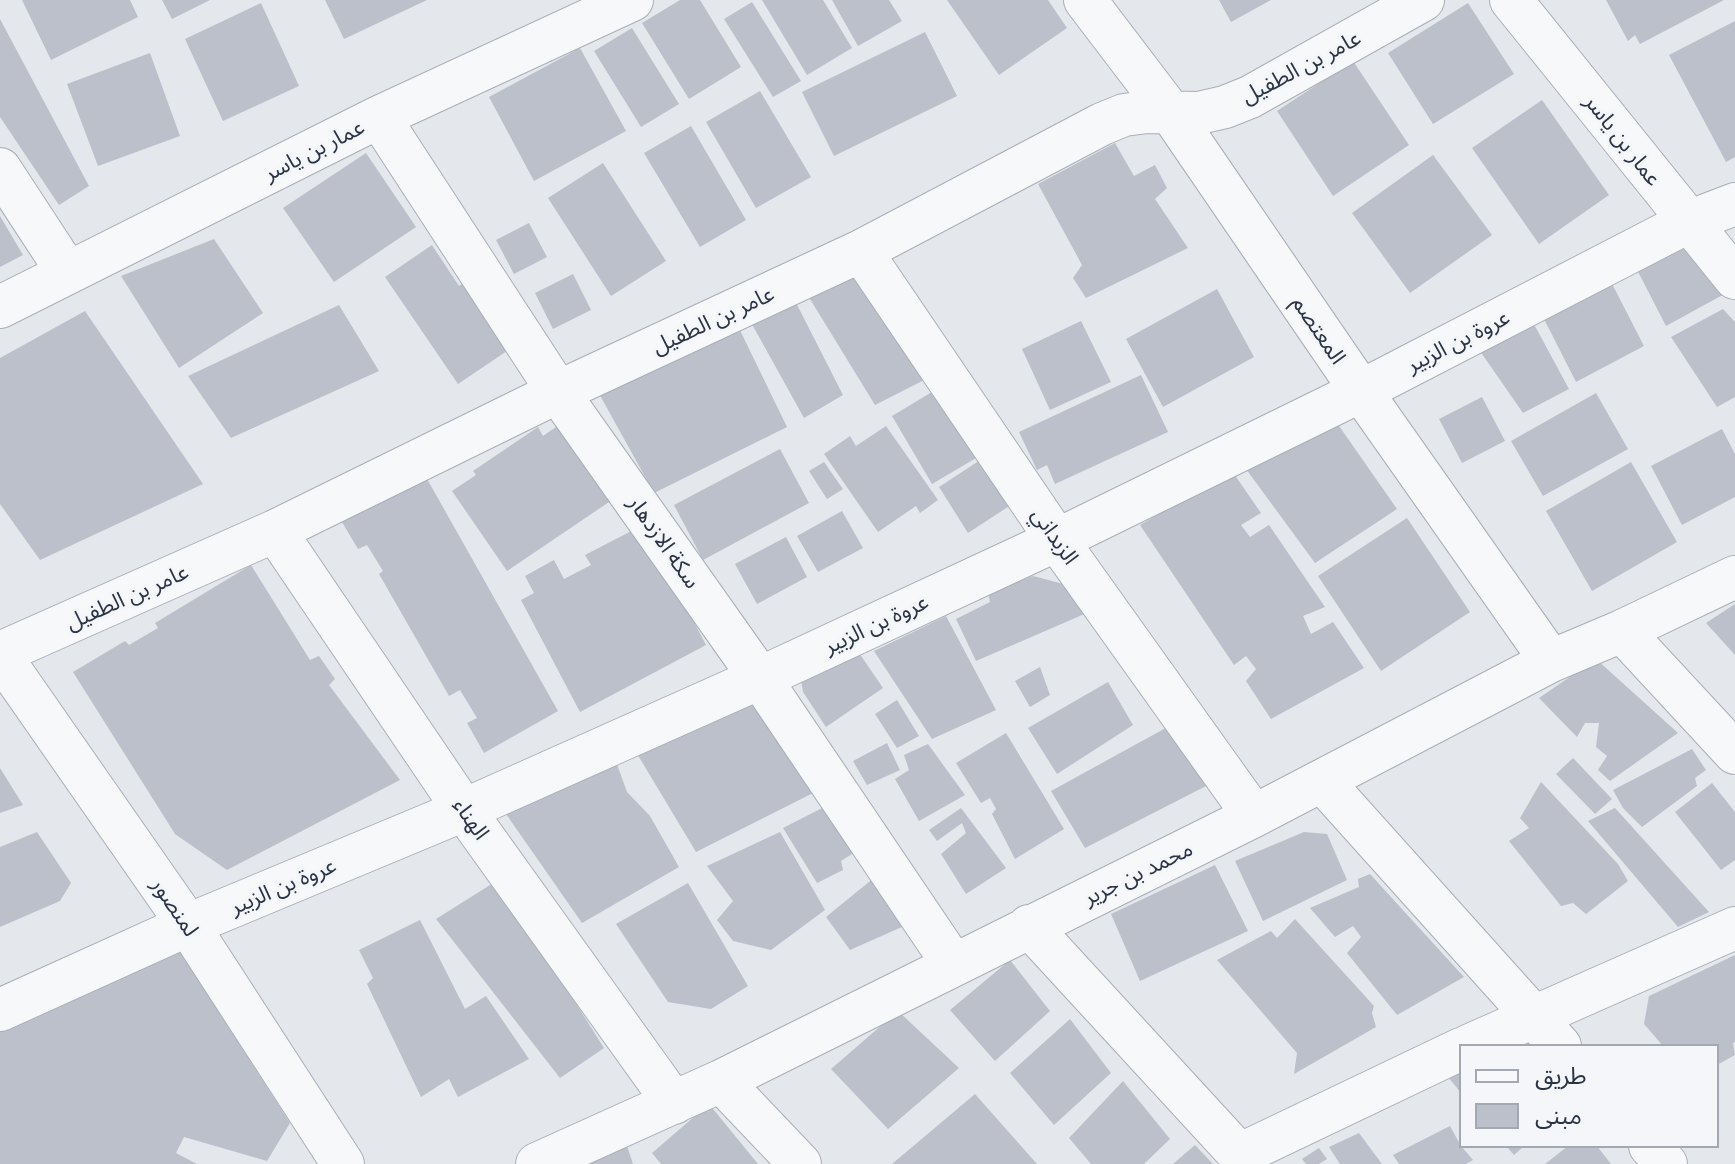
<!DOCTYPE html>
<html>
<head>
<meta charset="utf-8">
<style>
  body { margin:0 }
  #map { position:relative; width:1735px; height:1164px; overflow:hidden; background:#e4e7ec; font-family:Ubuntu,"Noto Sans Arabic",sans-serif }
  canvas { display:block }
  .legend { position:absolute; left:1459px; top:1044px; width:260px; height:104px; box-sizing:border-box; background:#f4f6f9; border:2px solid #a4a8b1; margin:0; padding:10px 14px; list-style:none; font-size:24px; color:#2b3445 }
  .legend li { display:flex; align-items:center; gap:16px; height:40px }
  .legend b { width:40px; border:2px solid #a4a8b1 }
</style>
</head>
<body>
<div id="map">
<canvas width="1735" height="1164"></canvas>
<ul class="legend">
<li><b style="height:10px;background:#f7f8fa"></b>طريق</li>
<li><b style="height:22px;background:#bbc0ca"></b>مبنى</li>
</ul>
</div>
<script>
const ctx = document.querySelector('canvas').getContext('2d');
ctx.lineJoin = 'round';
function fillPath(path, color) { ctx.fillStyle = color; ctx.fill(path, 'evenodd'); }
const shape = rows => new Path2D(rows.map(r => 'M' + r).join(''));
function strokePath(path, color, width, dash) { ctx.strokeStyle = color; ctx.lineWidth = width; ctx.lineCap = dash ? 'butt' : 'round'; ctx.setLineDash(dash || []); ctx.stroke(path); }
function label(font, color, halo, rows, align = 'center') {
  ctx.font = font + ' Ubuntu,"Noto Sans Arabic",sans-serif'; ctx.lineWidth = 6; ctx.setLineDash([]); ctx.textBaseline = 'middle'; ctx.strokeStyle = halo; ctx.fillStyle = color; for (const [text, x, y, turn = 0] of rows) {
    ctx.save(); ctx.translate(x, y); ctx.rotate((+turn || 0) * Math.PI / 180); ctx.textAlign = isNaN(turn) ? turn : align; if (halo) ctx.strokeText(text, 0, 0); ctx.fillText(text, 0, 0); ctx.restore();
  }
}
const building = shape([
  [22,0,130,0,138,17,51,60],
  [162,0,210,0,172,19],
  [325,0,427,0,344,39],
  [680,0,700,0,741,67,689,99,642,23],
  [762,0,823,0,852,48,807,75],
  [832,0,889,0,902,21,858,46],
  [947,0,1048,0,1067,28,999,75],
  [1219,0,1271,0,1231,22],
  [1606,0,1724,0,1640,44,1635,35,1628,41],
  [752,2,801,81,773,97,724,19],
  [261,3,299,86,223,121,185,39],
  [1468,3,1514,74,1433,124,1388,53],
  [0,19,89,186,59,205,0,117],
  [1735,21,1735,157,1726,162,1669,55],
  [632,28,679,104,641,127,594,51],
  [925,32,957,96,834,156,802,92],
  [580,48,626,131,534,181,489,97],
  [150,53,180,136,98,166,67,84],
  [1353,61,1409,145,1333,196,1277,111],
  [760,91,811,177,756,208,706,122],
  [1542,100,1609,195,1539,244,1472,148],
  [691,126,746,220,700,247,644,153],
  [1115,143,1134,176,1155,165,1167,188,1155,199,1188,248,1086,298,1073,278,1082,265,1038,184],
  [366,153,416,227,334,282,283,208],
  [1433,155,1492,235,1410,293,1352,213],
  [603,163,666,261,611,296,548,198],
  [0,216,23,255,0,267],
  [529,223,547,257,514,274,496,240],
  [214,239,263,313,179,368,121,276],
  [1687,240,1730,291,1666,326,1633,262],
  [432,245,459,286,467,280,507,351,458,384,385,277],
  [856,262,932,376,875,405,802,286],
  [573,274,591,310,553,329,535,293],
  [1609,278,1644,346,1576,382,1541,313],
  [1217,289,1254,357,1163,407,1126,339],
  [791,293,843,395,804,418,748,317],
  [339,305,379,371,231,438,188,376],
  [1723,309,1735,322,1735,397,1717,407,1671,337],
  [85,311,203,484,40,560,0,504,0,358],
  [1529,315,1569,389,1523,413,1473,341],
  [735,320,787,427,654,493,597,390],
  [1081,321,1111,382,1050,410,1022,349],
  [1141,375,1168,432,1055,484,1047,465,1037,470,1019,432],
  [947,383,988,451,932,484,892,416],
  [1596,393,1628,449,1543,496,1511,441],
  [1482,397,1505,441,1462,463,1439,419],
  [1337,423,1397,509,1315,563,1246,469],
  [560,424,612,500,507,571,452,491,476,475,473,471,538,427,543,436],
  [886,426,938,500,920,513,916,506,878,532,824,454,850,436,856,446],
  [1722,429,1735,454,1735,497,1682,525,1651,466],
  [780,449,809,503,703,560,674,505],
  [991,453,1020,499,968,533,939,487],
  [824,462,843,489,827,499,809,471],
  [1631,462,1677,542,1592,591,1546,511],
  [422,470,558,711,484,753,467,723,477,718,460,690,449,696,379,574,383,571,367,545,358,549,339,517],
  [1232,471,1261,513,1241,525,1250,537,1269,525,1325,607,1303,616,1311,634,1333,622,1364,668,1271,719,1246,681,1256,669,1246,656,1234,665,1140,525],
  [842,511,863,548,818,572,797,536],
  [1407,518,1470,612,1381,671,1318,576],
  [643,525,706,645,580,712,521,600,534,593,525,576,554,560,564,579,591,565,585,555],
  [786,537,807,577,757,604,735,564],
  [251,565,310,660,319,656,335,679,329,685,400,780,227,870,175,834,73,672,125,641,129,645,158,628,155,623],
  [1033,576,1067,585,1089,612,976,661,956,619,990,602,988,593],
  [1735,604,1735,655,1706,623],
  [946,616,996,710,932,739,874,651],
  [853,644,883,688,826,727,803,692,801,680],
  [1596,659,1678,733,1610,781,1598,770,1607,756,1596,747,1599,723,1585,723,1577,737,1539,698],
  [1040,667,1050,695,1030,707,1015,681],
  [1108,682,1133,725,1057,774,1028,728],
  [740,699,774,705,823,788,696,852,636,752],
  [897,700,919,736,897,748,875,714],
  [1173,724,1210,784,1085,848,1051,791],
  [1006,733,1064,829,1015,859,992,814,996,809,990,798,981,803,956,763],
  [887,743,900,770,867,785,853,761],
  [928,744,965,795,919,821,895,779,909,770,904,755],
  [1692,749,1706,770,1695,778,1697,786,1642,827,1623,808,1613,790],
  [614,756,627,792,650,816,679,867,582,923,506,814],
  [1573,758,1612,799,1595,814,1556,774],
  [0,768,23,805,0,813],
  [1541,782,1618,864,1628,881,1586,914,1573,903,1561,906,1509,841,1529,828,1520,818],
  [1712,783,1735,812,1735,860,1721,870,1675,812],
  [832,803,866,845,841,861,843,870,817,883,783,828],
  [961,808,1006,868,966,894,941,854,966,833,962,823,937,841,929,830],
  [1615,808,1709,912,1678,927,1588,821],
  [37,832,71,883,60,901,0,927,0,847],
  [780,832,825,910,771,950,733,941,717,920,733,901,707,866],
  [1304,832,1327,834,1347,880,1263,921,1235,861],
  [1215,865,1248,931,1140,981,1111,914],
  [1370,874,1464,977,1397,1015,1347,953,1361,937,1353,926,1335,937,1310,908,1359,887,1358,879],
  [875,877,904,926,850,950,826,917],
  [498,880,604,1048,560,1078,436,919],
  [688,883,748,986,711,1009,668,1002,616,924],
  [1295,919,1374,1006,1372,1013,1376,1027,1294,1074,1297,1053,1217,960,1271,931,1277,938],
  [420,920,465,1009,486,996,529,1059,458,1097,449,1079,421,1097,367,984,373,978,359,950],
  [175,944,290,1123,267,1161,184,1137,176,1153,197,1164,0,1164,0,1023],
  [1735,955,1735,1042,1733,1043,1735,1055,1717,1065,1717,1046,1663,1046,1644,1024,1649,996],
  [1010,960,1050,1011,995,1061,950,1010],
  [898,1011,959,1068,888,1129,831,1069],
  [1070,1019,1111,1073,1054,1125,1010,1073],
  [1461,1070,1461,1093,1448,1077],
  [1123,1081,1170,1139,1144,1164,1091,1164,1069,1138],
  [975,1094,1037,1164,892,1164],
  [709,1104,758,1164,661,1164,652,1153],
  [1450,1126,1461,1146,1473,1160,1466,1164,1399,1164,1393,1155],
  [1359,1133,1382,1164,1340,1164,1329,1147],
  [625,1140,633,1164,585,1164],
  [1195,1145,1213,1164,1173,1164],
  [1506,1146,1524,1146,1514,1155],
  [1568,1146,1597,1146,1611,1164,1545,1164],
  [1319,1148,1327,1159,1319,1164,1306,1164,1302,1159]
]);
const minor = shape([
  [1085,0,1171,113,1361,391,1551,661],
  [1511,0,1735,278],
  [379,117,558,392,760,678,953,964],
  [0,169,68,273],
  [861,251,1057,540,1254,816],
  [0,307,379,117,632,0],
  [275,531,464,810,674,1103],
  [1622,631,1735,753],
  [0,653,275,531,558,392,861,251,1102,124,1124,115,1147,112,1199,113,1225,107,1250,97,1423,0],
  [0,655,188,925,343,1164],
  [1322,781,1560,1046],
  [1029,926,1248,1164],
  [0,1010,188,925,464,810,760,678,1057,540,1361,391,1688,222,1735,204],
  [1468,1046,1735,928],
  [721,1081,800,1164],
  [1650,1146,1666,1164],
  [1239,1155,1461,1049],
  [537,1164,721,1081,1254,816,1551,661,1622,631,1735,577]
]);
const streetNames = [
  ["عامر بن الطفيل",1301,67,-28],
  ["عمار بن ياسر",1623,140,52],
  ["عمار بن ياسر",314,150,-27],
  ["عامر بن الطفيل",713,320,-25],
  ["المعتصم",1319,330,56],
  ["عروة بن الزبير",1458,341,-27],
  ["الزبداني",1055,536,55],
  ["سكة الازدهار",664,542,55],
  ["عامر بن الطفيل",127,597,-24],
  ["عروة بن الزبير",876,624,-25],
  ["الهناء",471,819,55],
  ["محمد بن جرير",1138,873,-26],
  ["عروة بن الزبير",283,886,-23],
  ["لمنصور",175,907,56]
];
fillPath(building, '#bbc0ca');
strokePath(minor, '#a9aeb7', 44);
strokePath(minor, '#f7f8fa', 42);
label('22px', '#2b3445', '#f4f6f9', streetNames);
</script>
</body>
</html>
